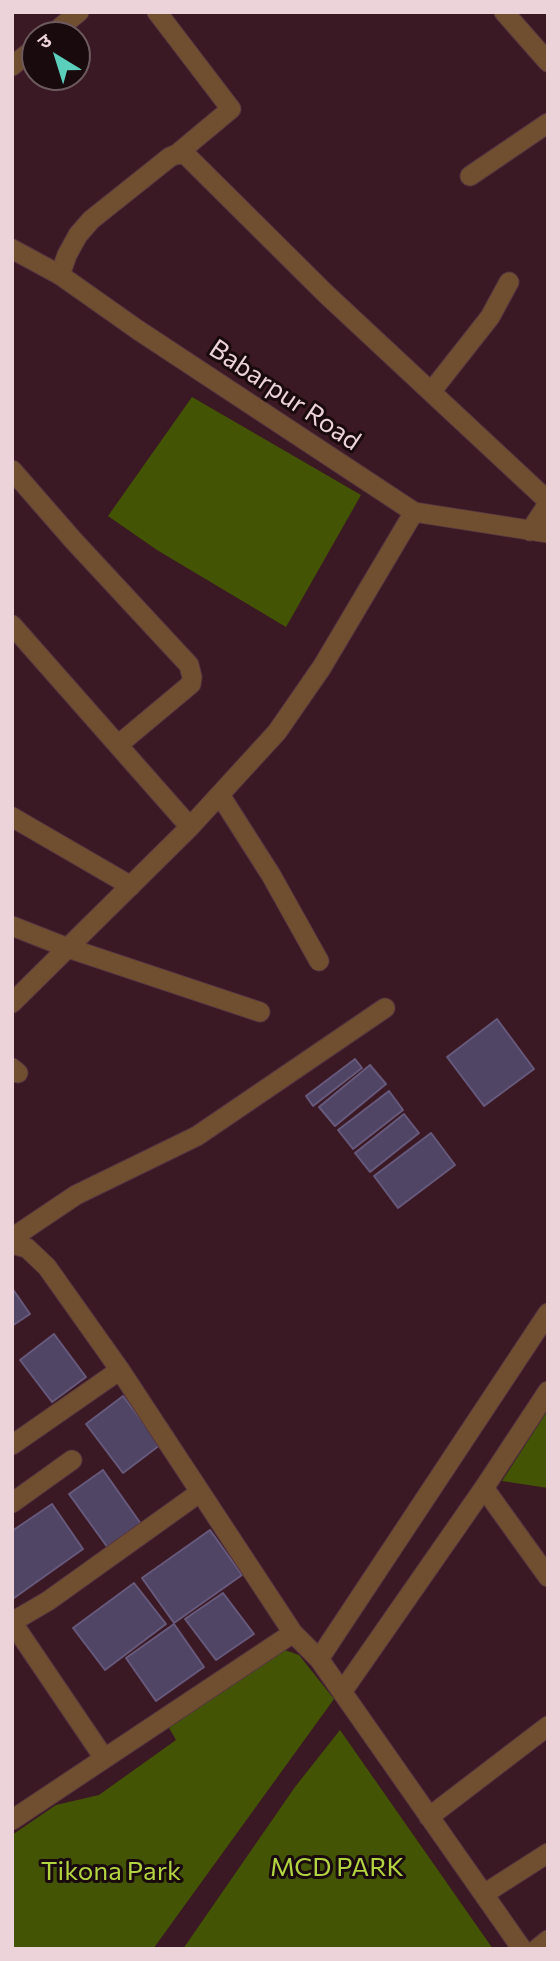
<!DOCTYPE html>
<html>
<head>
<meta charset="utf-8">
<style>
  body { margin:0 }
  #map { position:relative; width:560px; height:1961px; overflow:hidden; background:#3b1924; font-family:Commissioner,"Noto Sans Devanagari",sans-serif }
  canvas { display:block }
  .frame { position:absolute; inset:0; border:14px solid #ebd3d9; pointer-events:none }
  .north { position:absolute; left:21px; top:21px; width:70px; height:70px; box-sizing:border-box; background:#190a0e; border:2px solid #6d5a5f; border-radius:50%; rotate:322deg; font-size:19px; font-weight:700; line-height:28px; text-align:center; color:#ebd3d9 }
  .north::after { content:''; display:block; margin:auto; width:24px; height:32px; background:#5bcebc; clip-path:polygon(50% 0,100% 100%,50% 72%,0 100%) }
</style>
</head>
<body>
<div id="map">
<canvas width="560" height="1961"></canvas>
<div class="frame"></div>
<div class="north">उ</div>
</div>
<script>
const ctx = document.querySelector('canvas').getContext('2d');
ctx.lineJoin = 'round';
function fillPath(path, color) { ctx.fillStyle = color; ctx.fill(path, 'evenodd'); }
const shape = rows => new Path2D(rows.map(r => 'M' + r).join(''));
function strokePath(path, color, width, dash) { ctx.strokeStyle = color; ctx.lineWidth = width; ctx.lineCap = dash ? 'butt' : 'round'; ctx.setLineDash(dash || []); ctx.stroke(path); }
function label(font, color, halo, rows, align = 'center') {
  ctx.font = font + ' Commissioner,sans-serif'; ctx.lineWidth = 6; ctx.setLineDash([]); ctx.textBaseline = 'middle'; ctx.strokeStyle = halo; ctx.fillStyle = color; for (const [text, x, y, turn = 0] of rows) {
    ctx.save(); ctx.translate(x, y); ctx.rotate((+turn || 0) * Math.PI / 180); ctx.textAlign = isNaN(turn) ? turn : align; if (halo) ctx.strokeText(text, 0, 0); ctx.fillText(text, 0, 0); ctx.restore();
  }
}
const green = shape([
  [192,397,361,495,286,627,157,550,108,516],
  [548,1410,548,1488,502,1481],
  [273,1646,299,1655,334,1699,153,1949,12,1949,12,1835,56,1805,99,1795,176,1740,168,1726],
  [340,1730,493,1949,183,1949,295,1787]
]);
const building = shape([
  [497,1019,534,1069,484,1106,447,1057,497,1019],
  [355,1059,362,1068,313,1106,306,1096,355,1059],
  [370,1065,386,1084,335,1126,319,1107,370,1065],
  [389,1091,403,1110,353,1149,338,1130,389,1091],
  [404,1114,419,1133,370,1172,355,1153,404,1114],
  [431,1133,455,1165,398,1208,374,1176,431,1133],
  [12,1288,30,1314,12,1326,12,1288],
  [54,1334,86,1377,52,1402,20,1360,54,1334],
  [123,1396,160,1445,123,1473,86,1424,123,1396],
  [103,1470,141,1524,108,1548,69,1494,103,1470],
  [52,1504,83,1549,14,1598,12,1595,12,1531,52,1504],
  [210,1530,242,1575,174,1623,142,1578,210,1530],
  [134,1583,166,1624,105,1670,73,1628,134,1583],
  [223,1593,254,1634,216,1660,185,1619,223,1593],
  [174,1624,204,1667,156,1701,126,1658,174,1624]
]);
const minor = shape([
  [157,12,231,109,177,154],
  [504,12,548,62],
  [51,35,79,12],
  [12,66,35,48],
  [470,176,548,123],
  [60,275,67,255,78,235,91,220,170,157,177,154,186,155,326,294,548,501],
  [431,392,490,317,509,282],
  [12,470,73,540,189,665,192,677,191,684,118,745],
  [530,531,548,504],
  [12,625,190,827],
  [220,795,271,875,319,961],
  [12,817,131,886],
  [12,926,68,948,260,1012],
  [12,1003,190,827,277,732,322,667,414,512],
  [12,1068,18,1073],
  [12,1238,76,1195,197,1136,385,1008],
  [12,1244,27,1248,47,1267,120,1370,293,1633,319,1659,522,1949],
  [12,1445,120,1370],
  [484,1488,548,1577],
  [12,1503,72,1460],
  [319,1659,548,1313],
  [342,1692,484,1488,548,1391],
  [104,1758,12,1622,48,1601,199,1493],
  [429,1817,548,1726],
  [12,1820,293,1633],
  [484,1894,548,1853],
  [537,1949,548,1940]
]);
const tertiary = shape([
  [12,249,60,275,138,330,414,512,548,533]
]);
const streetNames = [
  ["Babarpur Road",285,395,34]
];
const parkNames = [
  ["MCD PARK",337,1867],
  ["Tikona Park",111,1871]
];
fillPath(green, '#445405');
fillPath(building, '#514566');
strokePath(building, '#66597b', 2);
strokePath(minor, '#573741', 21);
strokePath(tertiary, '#573741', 21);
strokePath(minor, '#704e30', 19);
strokePath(tertiary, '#704e30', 19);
label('26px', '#ebd3d9', '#190a0e', streetNames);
label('26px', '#b3d441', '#190a0e', parkNames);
</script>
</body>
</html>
